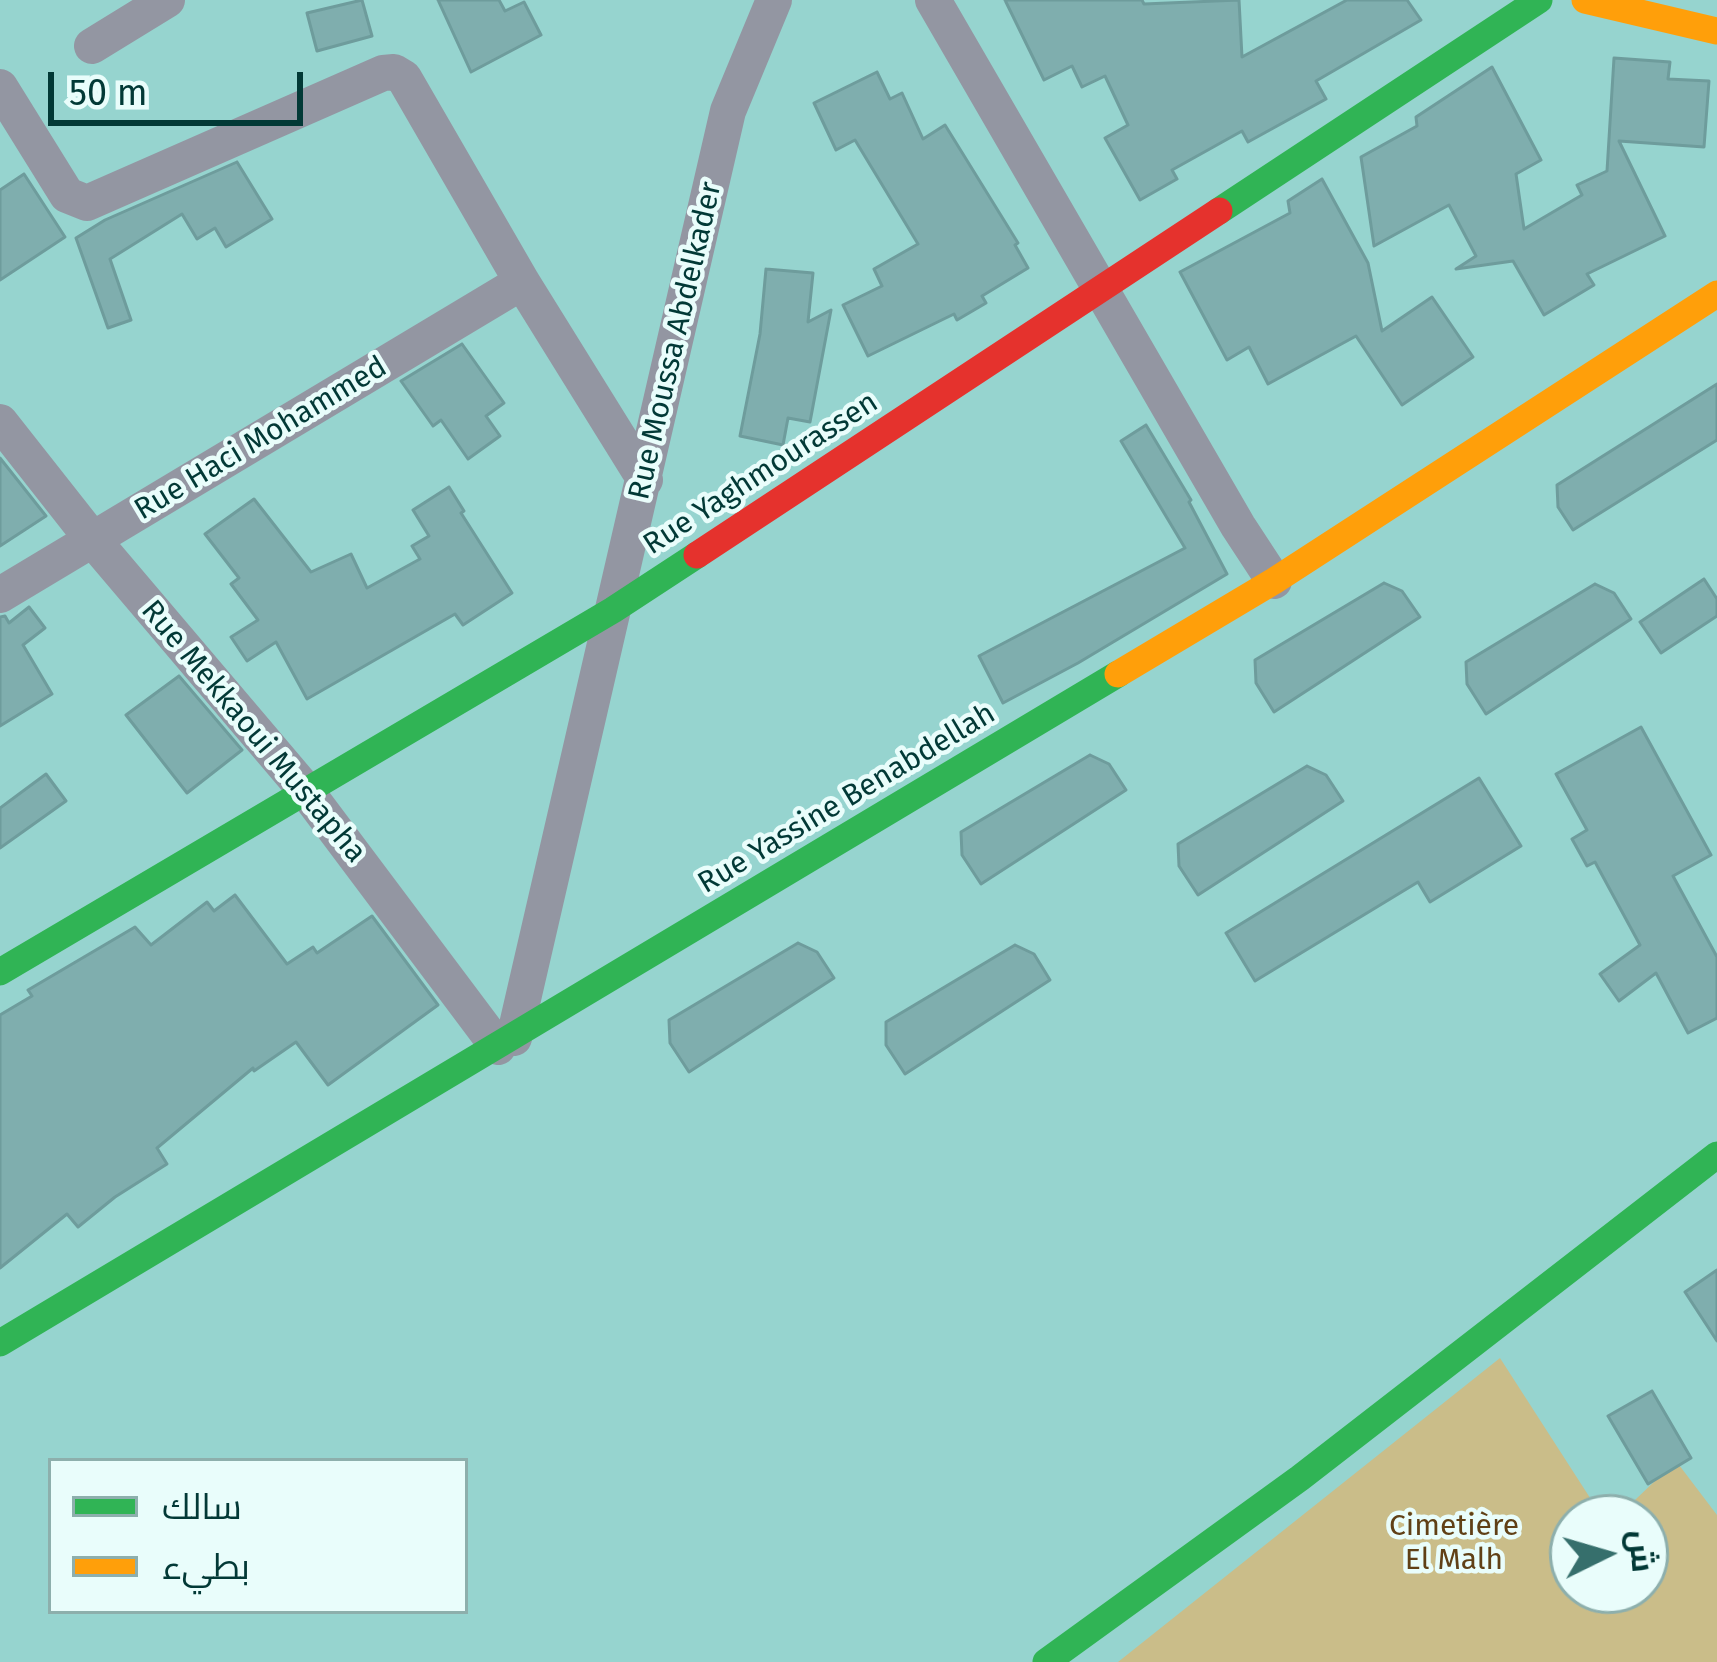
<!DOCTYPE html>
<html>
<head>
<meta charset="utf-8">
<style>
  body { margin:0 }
  #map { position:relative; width:1717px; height:1662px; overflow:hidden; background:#96d4cf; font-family:"Fira Sans",Cairo,sans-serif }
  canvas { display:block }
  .legend { position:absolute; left:48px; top:1458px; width:420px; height:156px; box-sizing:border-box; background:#e9fdfb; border:3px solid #8dafac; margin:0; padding:15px 21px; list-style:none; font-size:36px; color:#023936 }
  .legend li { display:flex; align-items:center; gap:24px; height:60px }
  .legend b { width:60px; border:3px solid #8dafac }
  .north { position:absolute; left:1549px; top:1494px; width:120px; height:120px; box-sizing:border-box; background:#e9fdfb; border:3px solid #8dafac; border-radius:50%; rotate:85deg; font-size:33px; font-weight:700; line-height:48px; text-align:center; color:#023936 }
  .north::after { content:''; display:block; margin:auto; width:42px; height:54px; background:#366f6c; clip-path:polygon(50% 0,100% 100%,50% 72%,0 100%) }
  .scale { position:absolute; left:48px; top:72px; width:255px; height:54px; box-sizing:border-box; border:6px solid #023936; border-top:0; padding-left:15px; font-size:36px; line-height:42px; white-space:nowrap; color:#023936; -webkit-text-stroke:9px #e9fdfb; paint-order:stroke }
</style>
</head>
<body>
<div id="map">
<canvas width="1717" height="1662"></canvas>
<ul class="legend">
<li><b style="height:15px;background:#30b455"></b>سالك</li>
<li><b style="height:15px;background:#ff9f0a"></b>بطيء</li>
</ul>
<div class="north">ش</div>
<div class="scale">50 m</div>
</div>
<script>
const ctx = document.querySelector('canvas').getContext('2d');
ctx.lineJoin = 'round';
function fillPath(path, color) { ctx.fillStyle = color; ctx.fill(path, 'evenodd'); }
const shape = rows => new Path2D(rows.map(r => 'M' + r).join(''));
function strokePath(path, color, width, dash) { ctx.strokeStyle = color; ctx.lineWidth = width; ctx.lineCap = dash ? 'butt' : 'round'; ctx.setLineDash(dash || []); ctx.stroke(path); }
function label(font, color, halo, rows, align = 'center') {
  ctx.font = font + ' "Fira Sans",sans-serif'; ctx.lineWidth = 9; ctx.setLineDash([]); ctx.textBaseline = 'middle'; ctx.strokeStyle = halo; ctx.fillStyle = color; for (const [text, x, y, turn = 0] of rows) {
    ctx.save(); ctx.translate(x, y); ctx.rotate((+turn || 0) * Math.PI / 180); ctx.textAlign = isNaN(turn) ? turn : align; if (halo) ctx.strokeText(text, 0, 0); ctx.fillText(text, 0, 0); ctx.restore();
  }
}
const green = shape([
  [1500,1358,1603,1518,1573,1518,1573,1590,1645,1590,1645,1518,1616,1518,1676,1461,1717,1515,1717,1662,1118,1662]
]);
const building = shape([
  [362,0,372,36,317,51,307,13,362,0],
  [438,0,499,0,505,11,524,2,541,35,471,72,438,0],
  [1005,0,1142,0,1144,4,1239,0,1242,57,1347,0,1407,0,1421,20,1316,81,1326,99,1248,142,1242,131,1172,170,1177,179,1140,200,1105,138,1128,125,1105,76,1082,87,1072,66,1044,80,1005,0],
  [1614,58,1670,62,1668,79,1709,81,1704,147,1619,141,1665,236,1587,274,1594,285,1544,315,1513,261,1456,269,1476,256,1449,205,1374,246,1361,157,1417,126,1416,117,1492,67,1541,160,1516,174,1524,229,1582,195,1577,185,1607,171,1614,58],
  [877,72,890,99,902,93,923,139,945,125,1018,243,1015,245,1028,268,982,296,986,303,957,320,954,314,868,356,843,305,882,286,874,269,918,244,855,140,836,150,814,103,877,72],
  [237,162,272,219,226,247,215,228,197,239,182,214,110,259,131,320,108,328,76,238,105,220,237,162],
  [24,174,65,237,0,280,0,190,24,174],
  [1322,179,1368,263,1382,331,1432,297,1473,357,1402,405,1356,336,1268,384,1249,347,1227,360,1180,272,1290,213,1288,201,1322,179],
  [766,269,813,273,808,322,831,310,810,422,788,418,783,445,740,436,760,334,766,269],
  [462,344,504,403,486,416,500,436,468,459,441,420,433,426,401,381,462,344],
  [1717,384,1717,440,1573,530,1558,507,1557,485,1717,384],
  [1146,425,1191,500,1189,502,1227,574,1078,663,1003,703,979,656,1185,548,1121,441,1146,425],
  [0,458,46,516,0,546,0,458],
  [449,487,464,511,461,513,512,593,463,625,455,614,307,699,276,642,247,661,231,637,258,620,231,584,239,578,205,534,254,499,311,572,351,554,367,588,420,559,412,546,429,536,413,510,449,487],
  [1704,579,1717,599,1717,616,1661,653,1640,622,1704,579],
  [1384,583,1402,591,1420,617,1274,712,1256,683,1255,660,1384,583],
  [1595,584,1614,593,1631,619,1486,714,1467,684,1466,662,1595,584],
  [29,607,45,628,23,645,52,694,0,726,0,617,5,616,9,623,29,607],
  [179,676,242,750,187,793,126,715,179,676],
  [1641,727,1711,855,1673,876,1717,957,1717,1018,1688,1033,1656,973,1619,1001,1600,974,1640,945,1595,862,1587,866,1572,839,1587,830,1556,774,1641,727],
  [1090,755,1109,764,1126,790,981,884,962,855,961,832,1090,755],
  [1307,766,1326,775,1343,801,1198,895,1179,866,1178,844,1307,766],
  [46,774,66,801,0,848,0,808,46,774],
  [1479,778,1521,846,1430,902,1418,882,1255,981,1226,933,1479,778],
  [235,895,287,964,313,947,317,953,372,916,438,1005,328,1085,296,1042,254,1071,253,1068,157,1148,167,1164,115,1197,78,1227,67,1214,0,1268,0,1015,32,996,28,990,135,927,151,945,207,902,214,911,235,895],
  [798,943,817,952,834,978,689,1072,670,1043,669,1020,798,943],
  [1015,945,1034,954,1050,980,905,1074,886,1045,886,1022,1015,945],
  [1717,1270,1717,1341,1685,1292,1717,1270],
  [1652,1391,1691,1458,1648,1484,1608,1416,1652,1391]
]);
const street = shape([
  [933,0,1238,526,1274,581],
  [92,46,167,0],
  [0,87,67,195,87,203,383,73,394,72,404,78,522,282,645,480],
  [0,422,93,540,306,791,498,1047],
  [0,595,522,282],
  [514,1038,728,111,774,0]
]);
const fast = shape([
  [1219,211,1539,0],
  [0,972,613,610,697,555],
  [0,1343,1118,674],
  [1046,1662,1300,1478,1717,1155]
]);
const slow = shape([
  [1585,0,1717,31],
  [1118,674,1274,581,1717,294]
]);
const jam = shape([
  [697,555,1219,211]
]);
const streetNames = [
  ["Rue Moussa Abdelkader",676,341,-77],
  ["Rue Haci Mohammed",261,439,-31],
  ["Rue Yaghmourassen",761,474,-33],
  ["Rue Mekkaoui Mustapha",253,732,50],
  ["Rue Yassine Benabdellah",847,799,-31]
];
const parkNames = [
  ["Cimetière",1454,1527],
  ["El Malh",1454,1561]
];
fillPath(green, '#cabd89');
fillPath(building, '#7faeae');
strokePath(building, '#6e9c9c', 3);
strokePath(street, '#9396a2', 36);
strokePath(fast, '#30b455', 27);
strokePath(slow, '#ff9f0a', 27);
strokePath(jam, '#e5322d', 27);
label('30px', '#023936', '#e9fdfb', streetNames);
label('30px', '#604016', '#e9fdfb', parkNames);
</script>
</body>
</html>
